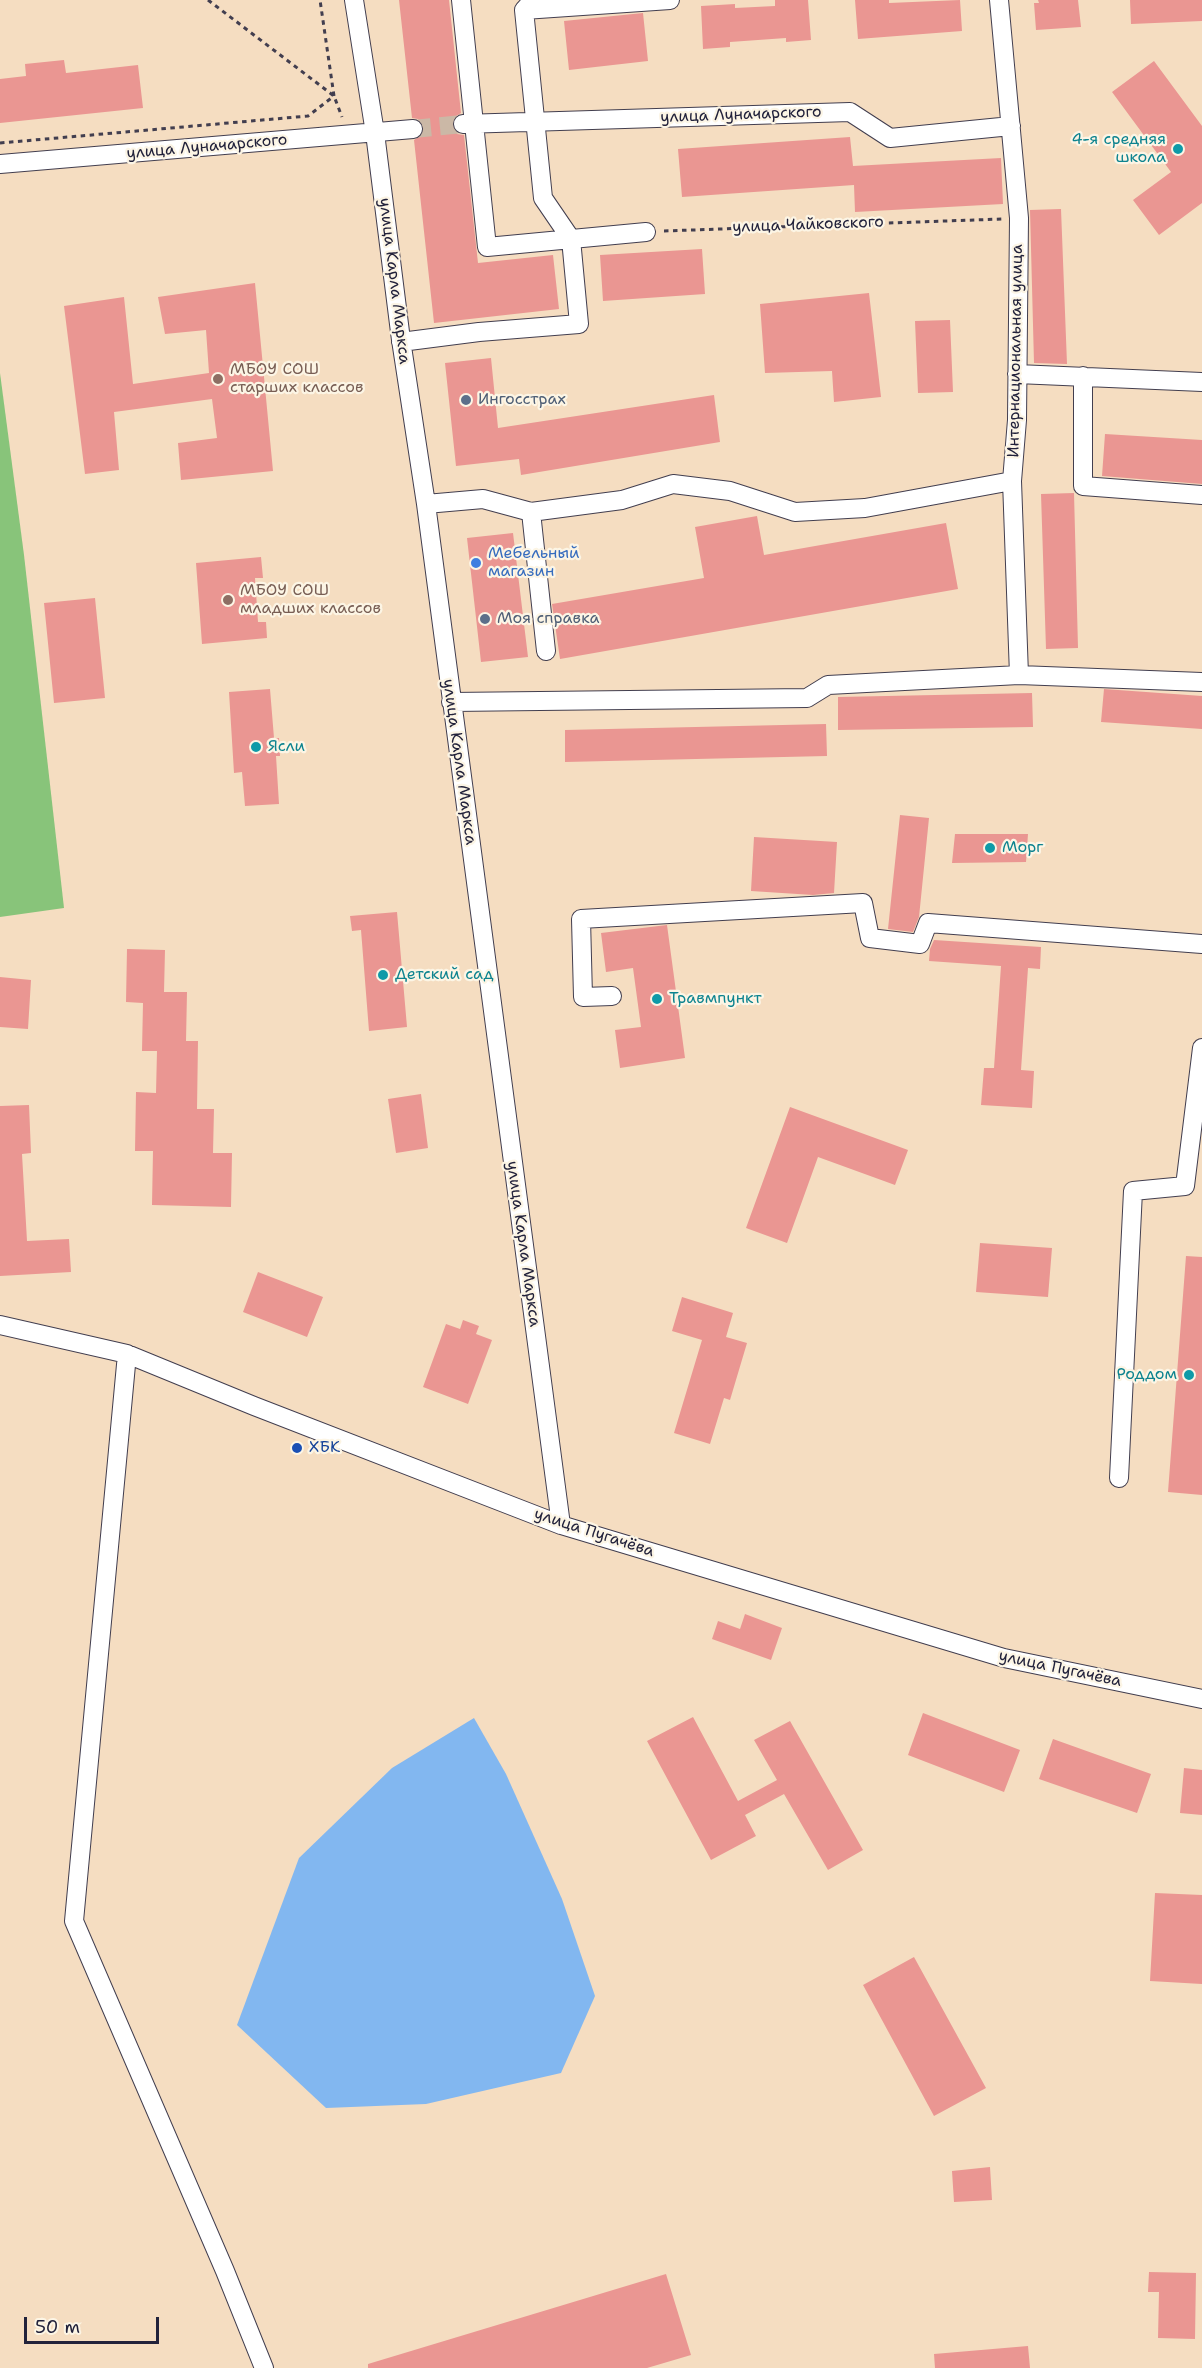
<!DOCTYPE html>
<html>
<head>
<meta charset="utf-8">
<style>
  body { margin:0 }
  #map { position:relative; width:1202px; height:2368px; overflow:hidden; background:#f5ddc1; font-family:"Shantell Sans",sans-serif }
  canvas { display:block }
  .scale { position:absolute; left:24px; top:2317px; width:135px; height:27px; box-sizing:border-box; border:3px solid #22223b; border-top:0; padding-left:8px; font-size:18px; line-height:21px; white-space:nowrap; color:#22223b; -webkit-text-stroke:4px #fcf5e5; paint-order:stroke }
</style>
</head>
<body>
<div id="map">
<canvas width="1202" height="2368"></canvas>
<div class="scale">50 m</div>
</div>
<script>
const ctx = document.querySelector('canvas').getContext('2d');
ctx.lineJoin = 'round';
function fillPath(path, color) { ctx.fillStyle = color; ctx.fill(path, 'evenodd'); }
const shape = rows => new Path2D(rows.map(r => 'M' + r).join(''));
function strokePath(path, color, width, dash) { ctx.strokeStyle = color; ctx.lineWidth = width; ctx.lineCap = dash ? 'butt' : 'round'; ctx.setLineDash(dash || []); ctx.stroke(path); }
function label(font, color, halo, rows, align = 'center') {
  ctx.font = font + ' "Shantell Sans",sans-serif'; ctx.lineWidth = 4.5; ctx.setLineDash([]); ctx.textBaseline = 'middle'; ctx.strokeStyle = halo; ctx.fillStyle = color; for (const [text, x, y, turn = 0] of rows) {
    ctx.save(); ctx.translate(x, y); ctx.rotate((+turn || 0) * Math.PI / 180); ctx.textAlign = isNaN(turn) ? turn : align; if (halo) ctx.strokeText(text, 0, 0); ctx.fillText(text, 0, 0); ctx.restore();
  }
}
const green = shape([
  [0,373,24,555,64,908,0,917]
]);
const water = shape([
  [474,1718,506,1774,562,1899,595,1996,561,2073,426,2104,326,2108,237,2025,299,1858,392,1768]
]);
const building = shape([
  [399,0,449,0,461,113,453,118,452,125,457,134,464,135,478,263,553,255,559,309,434,323,414,140,423,134,424,127,418,119,412,118],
  [775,0,808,0,811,40,786,42,786,38,730,42,730,47,703,49,701,6,735,4,735,8,775,6],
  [855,0,889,0,889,3,960,0,962,31,858,39],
  [1038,0,1078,0,1081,27,1036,30,1034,3,1039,3],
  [1130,0,1202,0,1202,21,1131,24],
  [643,13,648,61,569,70,564,21],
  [64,60,66,73,138,65,143,108,0,123,0,79,26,76,25,64],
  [1154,61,1202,126,1202,203,1159,235,1133,200,1171,172,1112,92],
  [850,137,853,166,1001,158,1003,204,855,212,854,185,682,197,678,149],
  [1061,209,1067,364,1034,363,1030,210],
  [702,249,705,294,603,301,600,255],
  [255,283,273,471,181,480,178,443,217,438,212,399,114,412,119,470,85,474,64,306,124,297,133,384,209,373,206,330,165,334,158,297],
  [869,293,881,397,834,402,832,371,765,373,760,304],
  [950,320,953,392,918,393,915,321],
  [491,358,498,428,714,395,720,442,521,475,519,459,456,466,445,363],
  [1105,434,1202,440,1202,484,1102,476],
  [1074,493,1078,648,1046,649,1041,494],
  [757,516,764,555,946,523,958,589,560,659,552,604,704,578,695,527],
  [513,533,528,657,481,662,467,538],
  [261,557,263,578,255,578,258,622,266,622,267,638,202,644,196,563],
  [95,598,105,698,54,703,44,603],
  [270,689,274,738,279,738,280,756,276,756,279,804,245,806,242,772,234,773,229,692],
  [1104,689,1202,696,1202,729,1101,722],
  [1032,693,1033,727,838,730,838,697],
  [826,724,827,756,565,762,565,730],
  [900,815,929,818,919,917,913,932,888,929],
  [955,834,1028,834,1026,862,952,863],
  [754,837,837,842,834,893,813,895,751,891],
  [397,912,407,1027,369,1031,361,930,352,931,350,916],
  [667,925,685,1058,620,1068,615,1030,641,1027,633,968,606,972,601,933],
  [934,940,1041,947,1040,969,1028,968,1021,1070,1034,1071,1032,1108,981,1105,984,1068,994,1068,1001,966,929,961,930,949],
  [127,949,165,950,164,992,187,992,186,1041,198,1041,197,1109,214,1109,213,1153,232,1153,231,1207,152,1205,153,1151,135,1151,136,1092,156,1093,157,1051,142,1051,143,1003,126,1002],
  [0,977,31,980,28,1029,0,1027],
  [421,1094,428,1148,396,1153,388,1099],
  [29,1105,31,1153,22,1154,27,1241,69,1239,71,1272,0,1276,0,1106],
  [790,1107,908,1150,895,1185,818,1157,787,1243,746,1228],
  [980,1243,1052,1248,1048,1297,976,1292],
  [1186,1256,1202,1257,1202,1495,1168,1492],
  [258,1272,323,1297,307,1337,243,1312],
  [682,1297,733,1313,726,1337,747,1343,730,1400,724,1398,710,1444,674,1433,702,1340,672,1331],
  [463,1320,479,1326,476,1334,492,1340,468,1404,423,1387,446,1324,460,1329],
  [745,1614,782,1628,771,1660,712,1639,718,1621,740,1629],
  [923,1713,1020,1750,1004,1792,908,1755],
  [693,1717,738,1801,777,1780,754,1740,790,1721,863,1850,828,1870,784,1794,745,1815,756,1836,711,1860,647,1741],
  [1053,1739,1151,1774,1137,1813,1039,1779],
  [1184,1768,1202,1770,1202,1815,1180,1813],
  [1155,1893,1202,1895,1202,1984,1150,1981],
  [914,1957,986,2088,934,2116,863,1985],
  [990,2167,992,2200,954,2202,952,2171],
  [1149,2272,1196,2273,1195,2339,1158,2338,1159,2292,1148,2292],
  [666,2274,691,2355,647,2368,368,2368,368,2364],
  [1028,2346,1030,2368,935,2368,934,2354]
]);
const minorTunnel = shape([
  [413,129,463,124]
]);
const path = shape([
  [208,0,334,96,342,117],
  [0,143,308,116,334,96,320,0],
  [664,231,1002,219]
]);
const minor = shape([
  [354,0,375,133,401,340,426,504,561,1525],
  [461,0,487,247,646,232],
  [524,10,670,0],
  [463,124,850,112,890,138,1011,126],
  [0,164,413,129],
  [401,342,479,332,579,324,571,239,543,198,524,10,533,0],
  [1017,374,1202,382],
  [1083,376,1083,486,1202,495],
  [426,504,483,499,531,512,546,651],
  [531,512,622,500,673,484,730,491,795,512,865,508,1012,481],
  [1019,675,1202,682],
  [451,702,807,698,828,685,1019,675,1012,481,1017,420,1019,218,999,0],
  [612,996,583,997,581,919,863,903,870,938,920,944,928,923,1202,944],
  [0,1325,127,1354,254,1406,561,1525,1004,1658,1202,1699],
  [127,1354,74,1921,225,2271,264,2368],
  [1119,1478,1133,1191,1185,1186,1202,1048]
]);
const markers = [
  [1178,149,6,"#0f9aa8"],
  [218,379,6,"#8d6e63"],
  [466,400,6,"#5c6f8a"],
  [476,563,6,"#3f7fe0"],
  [228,600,6,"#8d6e63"],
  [485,619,6,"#5c6f8a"],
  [256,747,6,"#0f9aa8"],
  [990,848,6,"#0f9aa8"],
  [383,975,6,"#0f9aa8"],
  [657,999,6,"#0f9aa8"],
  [1189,1375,6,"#0f9aa8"],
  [297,1448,6,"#1a4fb4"]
];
const streetNames = [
  ["улица Луначарского",741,115,-2],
  ["улица Луначарского",207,147,-5],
  ["улица Чайковского",808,225,-2],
  ["улица Карла Маркса",394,281,83],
  ["Интернациональная улица",1016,351,-89],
  ["улица Карла Маркса",459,762,82],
  ["улица Карла Маркса",523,1244,82],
  ["улица Пугачёва",594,1533,18],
  ["улица Пугачёва",1060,1669,12]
];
const cultureNames = [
  ["4-я средняя",1166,140,"right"],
  ["школа",1166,158,"right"],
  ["Ясли",268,747],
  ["Морг",1002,848],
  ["Детский сад",395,975],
  ["Травмпункт",669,999],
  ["Роддом",1177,1375,"right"]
];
const educationNames = [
  ["МБОУ СОШ",230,370],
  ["старших классов",230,388],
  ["МБОУ СОШ",240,591],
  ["младших классов",240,609]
];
const serviceNames = [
  ["Ингосстрах",478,400],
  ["Моя справка",497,619]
];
const shopNames = [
  ["Мебельный",488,554],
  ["магазин",488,572]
];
const transitNames = [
  ["ХБК",309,1448]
];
fillPath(green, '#88c47a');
fillPath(water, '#82b7f0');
fillPath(building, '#ea9692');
strokePath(minorTunnel, '#cbb8a6', 18, [18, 9]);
strokePath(minor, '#423e4f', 20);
strokePath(path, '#423e4f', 3, [4.5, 4.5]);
strokePath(minor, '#fff', 18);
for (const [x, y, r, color] of markers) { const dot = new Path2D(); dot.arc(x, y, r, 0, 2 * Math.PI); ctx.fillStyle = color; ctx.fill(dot); strokePath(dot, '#fcf5e5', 2); }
label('16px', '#22223b', '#fcf5e5', streetNames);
label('16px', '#0d838f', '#fcf5e5', cultureNames, 'left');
label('16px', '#785e54', '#fcf5e5', educationNames, 'left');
label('16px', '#4e5e75', '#fcf5e5', serviceNames, 'left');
label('16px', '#366cbe', '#fcf5e5', shopNames, 'left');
label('16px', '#164399', '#fcf5e5', transitNames, 'left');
</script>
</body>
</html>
